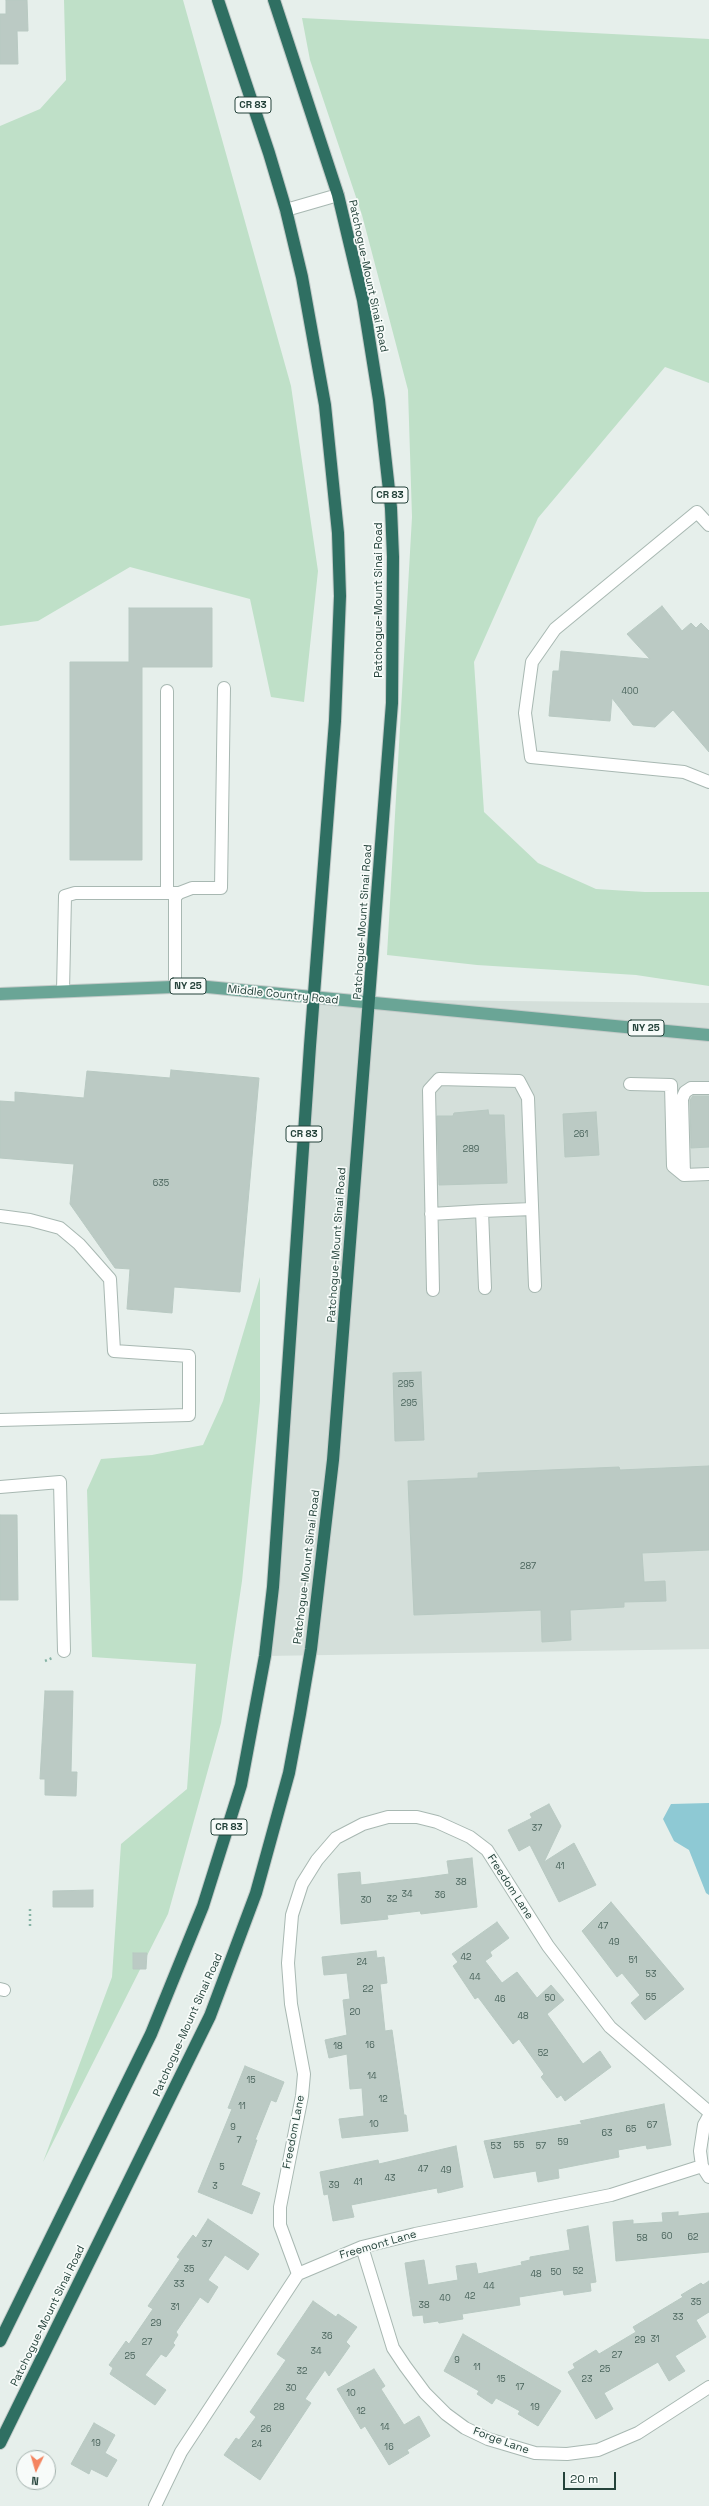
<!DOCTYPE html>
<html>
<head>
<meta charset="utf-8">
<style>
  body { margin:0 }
  #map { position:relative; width:709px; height:2506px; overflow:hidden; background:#e6efeb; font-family:"Space Grotesk",sans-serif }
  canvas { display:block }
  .north { position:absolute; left:16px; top:2450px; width:40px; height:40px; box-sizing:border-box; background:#f7fbf9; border:1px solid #a3b1ad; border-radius:50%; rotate:185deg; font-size:11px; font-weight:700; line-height:16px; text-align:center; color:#24423a }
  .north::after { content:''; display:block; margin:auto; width:14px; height:18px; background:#f4845f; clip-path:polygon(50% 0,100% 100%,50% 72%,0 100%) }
  .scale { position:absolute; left:563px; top:2472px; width:53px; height:18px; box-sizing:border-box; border:2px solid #24423a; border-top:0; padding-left:5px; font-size:12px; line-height:14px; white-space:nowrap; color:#24423a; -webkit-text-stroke:3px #f7fbf9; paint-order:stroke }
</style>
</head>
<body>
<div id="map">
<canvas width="709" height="2506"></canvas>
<div class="north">N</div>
<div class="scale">20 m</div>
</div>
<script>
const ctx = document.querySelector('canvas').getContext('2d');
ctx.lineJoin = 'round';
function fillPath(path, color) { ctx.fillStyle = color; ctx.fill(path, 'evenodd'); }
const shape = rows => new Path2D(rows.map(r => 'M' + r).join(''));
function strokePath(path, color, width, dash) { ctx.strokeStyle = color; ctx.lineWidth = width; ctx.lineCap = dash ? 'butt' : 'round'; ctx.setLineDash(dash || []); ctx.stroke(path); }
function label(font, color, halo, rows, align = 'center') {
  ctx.font = font + ' "Space Grotesk",sans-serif'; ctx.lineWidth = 3.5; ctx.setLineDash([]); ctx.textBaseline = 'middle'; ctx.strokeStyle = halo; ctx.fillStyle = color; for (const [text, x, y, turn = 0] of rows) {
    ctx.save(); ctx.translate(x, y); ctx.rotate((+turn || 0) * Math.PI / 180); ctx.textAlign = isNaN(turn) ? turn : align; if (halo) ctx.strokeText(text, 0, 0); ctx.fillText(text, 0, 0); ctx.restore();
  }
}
const built = shape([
  [314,999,709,1003,709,1649,265,1656]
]);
const green = shape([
  [64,0,183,0,291,386,318,571,304,702,271,697,250,599,130,567,38,621,0,626,0,126,40,109,66,80],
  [302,18,709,39,709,383,665,367,538,518,474,662,484,812,538,863,596,889,645,892,709,892,709,986,636,975,477,965,387,955,412,517,408,390,362,215,310,60],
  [260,1277,260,1401,242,1581,221,1723,168,1914,43,2162,112,1977,121,1844,187,1789,196,1664,92,1657,87,1490,101,1459,152,1455,203,1445,223,1401]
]);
const water = shape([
  [709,1803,709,1895,706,1893,689,1850,674,1841,663,1819,671,1804]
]);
const building = shape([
  [6,0,27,0,28,31,17,31,18,64,0,64,0,14,6,14,6,0],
  [662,606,682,631,691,623,696,628,701,623,709,631,709,752,673,710,655,727,633,725,612,698,610,721,549,716,553,671,559,671,561,651,650,659,627,634,662,606],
  [129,608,212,608,212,667,142,667,142,860,70,860,70,662,129,662,129,608],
  [171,1070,259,1078,240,1292,174,1287,172,1313,127,1309,130,1269,115,1268,70,1204,74,1164,0,1158,0,1101,15,1102,15,1092,84,1098,87,1071,170,1078,171,1070],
  [693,1096,709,1096,709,1147,691,1148,690,1100,693,1096],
  [488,1110,489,1115,504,1115,507,1183,439,1185,437,1116,453,1116,454,1113,488,1110],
  [596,1112,599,1155,565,1157,563,1114,596,1112],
  [421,1372,424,1440,395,1441,393,1373,421,1372],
  [709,1466,709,1550,642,1553,644,1582,665,1581,666,1601,624,1602,624,1607,570,1610,571,1640,542,1642,541,1610,414,1615,408,1481,478,1478,478,1473,619,1467,620,1470,709,1466],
  [0,1515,17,1515,18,1600,0,1600,0,1515],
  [45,1691,73,1691,71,1772,77,1772,76,1796,45,1795,45,1779,40,1779,45,1691],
  [549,1804,561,1826,544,1862,574,1843,596,1885,559,1902,530,1845,519,1851,508,1830,532,1818,530,1814,549,1804],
  [472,1858,477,1907,421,1914,420,1911,387,1915,388,1919,341,1924,338,1874,360,1872,361,1885,420,1878,449,1874,447,1861,472,1858],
  [93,1890,93,1907,53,1907,53,1891,93,1890],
  [611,1902,684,1989,645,2020,631,2003,640,1995,622,1973,617,1977,582,1931,611,1902],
  [497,1922,509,1938,490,1952,492,1956,485,1961,502,1983,517,1972,537,1998,551,1985,564,2000,547,2014,583,2064,600,2051,611,2067,565,2101,561,2095,557,2098,541,2077,544,2074,519,2039,513,2044,478,1997,475,1999,453,1966,458,1962,452,1954,497,1922],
  [376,1951,377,1958,384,1957,387,1983,380,1984,385,2031,392,2030,404,2115,406,2115,408,2131,342,2138,339,2119,364,2116,362,2088,350,2089,347,2054,329,2058,325,2040,347,2035,343,2000,350,1999,347,1973,324,1975,322,1957,376,1951],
  [133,1953,147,1953,146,1969,133,1969,133,1953],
  [245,2066,284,2082,276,2102,271,2100,255,2140,257,2140,241,2185,260,2193,252,2214,198,2192,232,2109,228,2108,245,2066],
  [664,2104,671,2145,647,2149,646,2145,618,2150,619,2157,558,2169,559,2178,538,2182,536,2171,494,2178,484,2141,582,2124,580,2121,664,2104],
  [456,2146,463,2187,438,2193,437,2188,351,2205,354,2217,333,2221,328,2194,324,2195,320,2172,378,2160,379,2164,456,2146],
  [678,2212,678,2216,709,2213,709,2252,616,2261,613,2222,633,2220,633,2224,663,2222,662,2213,678,2212],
  [208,2219,259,2254,248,2270,225,2255,208,2280,218,2287,208,2303,200,2297,176,2332,178,2335,173,2343,175,2345,166,2357,161,2354,145,2375,166,2390,155,2405,110,2374,113,2368,109,2365,126,2341,129,2344,153,2309,148,2306,180,2259,177,2257,193,2235,196,2238,208,2219],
  [588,2226,596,2282,590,2283,591,2291,564,2295,563,2290,519,2297,520,2305,462,2314,463,2319,439,2323,438,2321,424,2323,423,2315,413,2316,405,2263,424,2260,428,2285,458,2280,456,2266,476,2263,478,2274,522,2265,521,2262,530,2260,530,2257,570,2250,567,2230,588,2226],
  [709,2281,709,2312,696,2320,706,2337,675,2356,685,2371,669,2381,658,2362,604,2393,613,2409,596,2419,568,2372,575,2368,573,2364,596,2350,599,2354,636,2332,633,2327,683,2297,681,2295,701,2283,703,2285,709,2281],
  [313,2301,336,2317,338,2314,357,2327,346,2342,350,2346,329,2376,325,2370,305,2399,311,2403,260,2480,224,2455,236,2438,239,2440,256,2417,250,2412,286,2360,277,2354,313,2301],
  [463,2334,561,2391,538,2426,518,2414,520,2411,496,2398,492,2404,477,2394,479,2391,444,2371,463,2334],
  [374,2369,385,2386,381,2389,404,2425,419,2416,430,2436,407,2450,409,2453,389,2465,365,2426,361,2429,337,2389,374,2369],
  [94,2423,115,2435,105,2453,117,2460,107,2477,91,2469,89,2474,71,2464,94,2423]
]);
const path = shape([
  [45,1661,52,1658],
  [30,1926,30,1908]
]);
const minor = shape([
  [286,210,338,195],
  [709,525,697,512,555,629,532,662,525,713,531,757,684,772,709,782],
  [167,893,167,691],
  [175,987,175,897,179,893,192,888,221,888,224,688],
  [63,991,65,896,75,893,179,893],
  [630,1084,671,1085,673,1166,684,1175,709,1174],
  [684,1175,682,1099,685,1092,691,1088,709,1088],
  [431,1214,482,1211],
  [0,1216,30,1220,60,1228,79,1244,110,1279,114,1351,189,1356,189,1415,0,1420],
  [485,1288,482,1211,532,1209],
  [433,1290,429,1090,439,1079,519,1081,528,1098,535,1286],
  [0,1487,60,1482,64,1651],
  [0,1989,4,1990],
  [709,2116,704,2125,700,2151,702,2166,709,2177],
  [362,2247,393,2348,405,2366,425,2393,446,2414,465,2428,488,2439,535,2453,567,2454,598,2450,638,2433,709,2387],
  [298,2274,280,2225,280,2207,302,2096,304,2074,291,2004,288,1963,292,1915,302,1884,317,1860,336,1838,363,1824,388,1817,417,1817,437,1822,470,1837,487,1850,548,1946,610,2027,709,2112],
  [155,2506,181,2452,298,2274,362,2247,415,2234,611,2195,702,2166]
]);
const major = shape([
  [0,994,197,986,709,1035]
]);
const highway = shape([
  [0,2341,151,2034,203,1906,241,1785,265,1656,273,1587,310,1046,335,721,340,596,338,533,325,405,302,277,286,210,269,153,218,0],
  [0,2443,210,2016,256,1893,289,1773,300,1714,311,1649,333,1460,392,703,393,557,391,508,379,400,363,300,338,195,274,0]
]);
const numberNames = [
  ["400",630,692],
  ["261",581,1135],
  ["289",471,1150],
  ["635",161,1184],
  ["295",406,1385],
  ["295",409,1404],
  ["287",528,1567],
  ["37",537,1829],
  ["41",560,1867],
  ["38",461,1883],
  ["34",407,1895],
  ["36",440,1896],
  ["32",392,1900],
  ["30",366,1901],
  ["47",603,1927],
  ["49",614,1943],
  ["42",466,1958],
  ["51",633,1961],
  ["24",362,1963],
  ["53",651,1975],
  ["44",475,1978],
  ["22",368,1990],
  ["55",651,1998],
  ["50",550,1999],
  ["46",500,2000],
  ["20",355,2013],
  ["48",523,2017],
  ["16",370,2046],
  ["18",338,2047],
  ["52",543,2054],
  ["14",372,2077],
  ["15",251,2081],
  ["12",383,2100],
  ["11",242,2107],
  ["10",374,2125],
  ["67",652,2126],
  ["9",233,2128],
  ["65",631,2130],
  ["63",607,2134],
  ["7",239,2141],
  ["59",563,2143],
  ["55",519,2146],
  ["53",496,2147],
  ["57",541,2147],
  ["5",222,2168],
  ["47",423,2170],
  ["49",446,2171],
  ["43",390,2179],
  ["41",358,2183],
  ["39",334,2186],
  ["3",215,2187],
  ["60",667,2237],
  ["62",693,2238],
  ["58",642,2239],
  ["37",207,2245],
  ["35",189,2270],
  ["52",578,2272],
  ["50",556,2273],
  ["48",536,2275],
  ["33",179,2285],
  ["44",489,2287],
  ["42",470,2297],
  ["40",445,2299],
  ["35",696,2303],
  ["38",424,2306],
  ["31",175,2308],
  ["33",678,2318],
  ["29",156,2324],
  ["36",327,2337],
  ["31",655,2340],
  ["29",640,2341],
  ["27",147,2343],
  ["34",316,2352],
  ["27",617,2356],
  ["25",130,2357],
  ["9",457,2361],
  ["11",477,2368],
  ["25",605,2370],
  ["32",302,2372],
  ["15",501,2380],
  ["23",587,2380],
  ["17",520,2388],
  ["30",291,2389],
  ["10",351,2394],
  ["28",279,2408],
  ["19",535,2408],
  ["12",361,2412],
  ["14",385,2428],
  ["26",266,2430],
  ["19",96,2444],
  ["24",257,2445],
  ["16",389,2448]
];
const shields = [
  [253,105,36],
  [390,495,36],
  [188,986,36],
  [646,1028,36],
  [304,1134,36],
  [229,1827,36]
];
const shieldNames = [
  ["CR 83",253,105],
  ["CR 83",390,495],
  ["NY 25",188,986],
  ["NY 25",646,1028],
  ["CR 83",304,1134],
  ["CR 83",229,1827]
];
const streetNames = [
  ["Patchogue-Mount Sinai Road",368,276,78],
  ["Patchogue-Mount Sinai Road",379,600,-90],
  ["Patchogue-Mount Sinai Road",363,922,-86],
  ["Middle Country Road",283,995,6],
  ["Patchogue-Mount Sinai Road",337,1245,-86],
  ["Patchogue-Mount Sinai Road",307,1567,-83],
  ["Freedom Lane",510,1887,57],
  ["Patchogue-Mount Sinai Road",188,2025,-66],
  ["Freedom Lane",294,2132,-79],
  ["Freemont Lane",378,2245,-16],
  ["Patchogue-Mount Sinai Road",48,2316,-64],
  ["Forge Lane",501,2441,20]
];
fillPath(built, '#d4dfda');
fillPath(green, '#bfe0c8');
fillPath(water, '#8ec9d4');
fillPath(building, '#bbcac4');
strokePath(building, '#b8c9c2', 1);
strokePath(minor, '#a8b8b2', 14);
strokePath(major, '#c2cac8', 14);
strokePath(highway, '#c2cac8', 14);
strokePath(path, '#86b3a5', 2.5, [2, 3]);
strokePath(minor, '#fff', 12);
strokePath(major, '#6aa596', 12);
strokePath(highway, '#2f6f62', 12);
label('9px', '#4a645c', null, numberNames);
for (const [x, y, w] of shields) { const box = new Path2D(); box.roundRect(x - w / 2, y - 8, w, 16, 3); ctx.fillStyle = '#f7fbf9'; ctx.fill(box); strokePath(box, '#24423a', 1); }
label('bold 10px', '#24423a', null, shieldNames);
label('11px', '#24423a', '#f7fbf9', streetNames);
</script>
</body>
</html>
